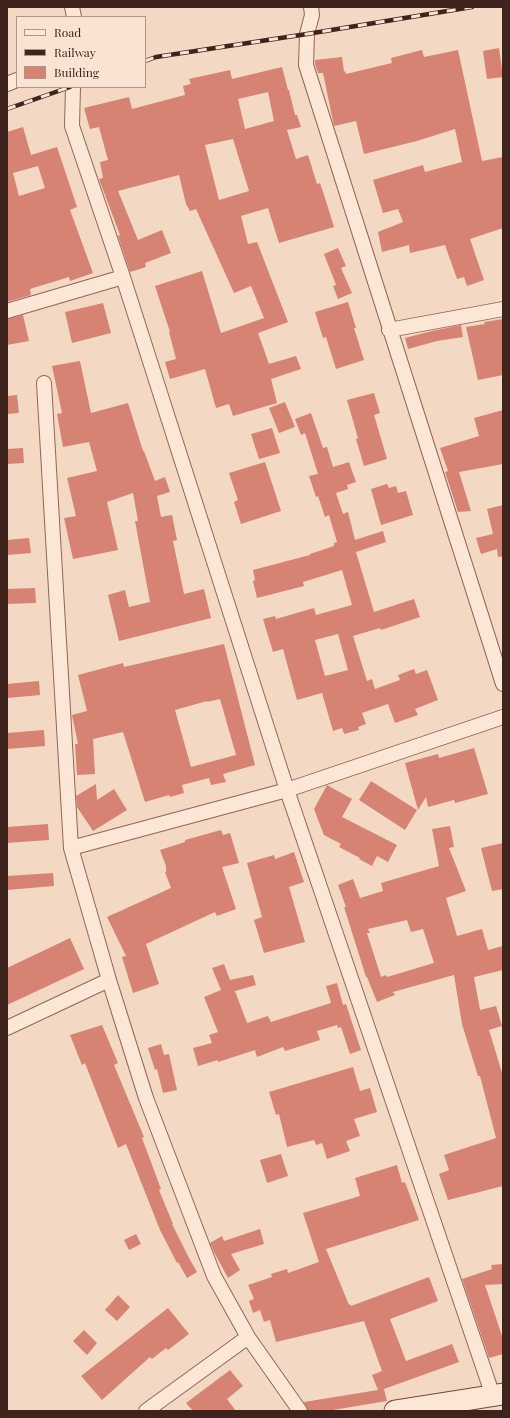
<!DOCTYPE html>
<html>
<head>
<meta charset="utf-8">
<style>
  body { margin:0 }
  #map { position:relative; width:510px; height:1418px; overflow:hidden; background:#f3d8c3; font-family:"Playfair Display",serif }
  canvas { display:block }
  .frame { position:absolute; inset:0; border:8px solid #3e241d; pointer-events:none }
  .legend { position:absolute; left:16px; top:16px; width:130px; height:72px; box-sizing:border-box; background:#f9e4d3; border:1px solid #ae978a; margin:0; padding:5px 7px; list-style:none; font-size:12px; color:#3e241d }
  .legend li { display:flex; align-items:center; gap:8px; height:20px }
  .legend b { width:20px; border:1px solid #ae978a }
</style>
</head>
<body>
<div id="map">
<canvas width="510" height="1418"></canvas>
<div class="frame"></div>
<ul class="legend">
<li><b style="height:5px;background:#fce7d7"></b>Road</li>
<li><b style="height:5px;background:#3e241d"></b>Railway</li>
<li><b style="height:11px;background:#d68374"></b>Building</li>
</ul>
</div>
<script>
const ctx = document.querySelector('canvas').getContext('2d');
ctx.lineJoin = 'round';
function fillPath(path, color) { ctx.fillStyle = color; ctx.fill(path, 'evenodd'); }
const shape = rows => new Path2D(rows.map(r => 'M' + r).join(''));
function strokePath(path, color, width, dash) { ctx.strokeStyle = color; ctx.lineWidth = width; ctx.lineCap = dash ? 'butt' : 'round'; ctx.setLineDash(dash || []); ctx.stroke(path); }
const building = shape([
  [499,48,503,77,487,79,483,51],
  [422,50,424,57,458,50,482,161,503,157,503,228,470,239,484,280,467,286,464,277,457,279,445,245,410,253,409,245,382,252,378,232,403,222,398,209,383,213,373,180,423,165,425,172,462,162,455,129,417,141,364,154,356,121,334,126,323,73,318,73,315,64,315,60,342,57,344,72,345,71,346,74,392,63,391,58],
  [282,67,288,90,289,90,295,115,297,115,301,127,287,130,296,159,308,155,317,184,320,183,324,195,334,227,279,243,268,208,241,216,248,244,257,242,288,322,258,333,269,364,296,356,301,369,271,379,277,403,233,416,229,404,216,408,205,369,170,379,165,362,176,359,169,332,170,332,155,286,202,271,221,333,264,318,251,286,234,293,196,209,190,211,186,204,179,175,118,191,138,240,162,230,171,253,145,263,146,267,130,272,118,236,120,235,99,179,103,178,100,162,108,160,99,127,90,129,84,108,129,97,132,109,185,95,183,86,191,84,189,79,230,70,232,79],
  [268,92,274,121,245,129,238,99],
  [233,139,249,191,219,200,205,145],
  [23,127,31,155,57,147,77,207,70,210,93,273,70,281,69,277,30,289,31,295,7,302,7,132],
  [38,166,45,188,19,196,13,173],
  [338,248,346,266,341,268,352,293,338,299,333,286,336,285,324,254],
  [348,302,356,328,354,328,364,360,336,369,326,337,323,338,315,312],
  [103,303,111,333,72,343,65,312],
  [23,315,29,341,7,345,7,319],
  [503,319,503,375,478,380,466,327,485,324,484,322],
  [461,325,463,337,437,341,408,349,405,338,432,331],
  [80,361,91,413,128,403,143,451,144,451,155,481,165,477,170,492,157,496,161,517,172,515,177,540,173,541,184,594,204,589,211,618,119,641,108,595,125,590,129,607,150,602,135,521,138,521,133,493,107,502,118,550,73,559,64,518,76,516,67,478,97,471,89,442,63,447,57,414,62,413,52,366],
  [374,393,380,413,374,415,387,459,364,466,356,439,358,438,347,400],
  [17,395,19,413,7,414,7,396],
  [285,402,295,427,279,433,269,408],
  [503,410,503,464,459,472,471,511,458,512,445,472,448,471,440,448,479,436,474,418],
  [311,413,323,448,327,447,333,467,349,462,356,482,347,485,348,489,336,493,343,514,348,512,355,540,383,531,386,542,356,552,374,612,414,599,420,617,381,630,380,628,353,636,367,681,372,679,375,689,400,680,398,675,414,669,416,674,427,670,438,700,415,709,418,715,395,723,388,704,362,713,366,724,358,727,359,730,344,734,342,728,333,731,322,693,297,700,283,649,273,652,263,619,275,616,276,619,314,608,316,615,352,605,342,570,303,582,304,586,257,598,253,581,255,580,253,570,310,555,310,554,334,546,334,543,337,542,329,515,325,517,318,496,316,497,309,476,318,474,305,433,301,435,295,419],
  [338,634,348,670,325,676,315,640],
  [272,428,280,453,259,459,251,434],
  [23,448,24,463,7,464,7,449],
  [265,462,281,511,241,524,234,502,238,500,229,473],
  [387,484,389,488,396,486,398,493,406,491,413,515,381,525,371,489],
  [503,505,503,556,498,557,497,549,481,554,476,538,493,534,487,509],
  [29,538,31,553,7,555,7,540],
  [35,588,36,603,7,604,7,589],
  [224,644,255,765,223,774,226,782,211,785,209,778,182,785,184,793,170,797,169,795,145,802,123,732,93,739,95,774,77,775,75,744,78,744,72,715,87,711,78,675,123,663,124,667],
  [220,699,236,755,191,767,175,710,207,701,207,702],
  [39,681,40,695,7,698,7,684],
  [44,730,45,746,7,749,7,733],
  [474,748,488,794,455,803,454,800,428,807,426,797,418,810,405,763,438,754,439,758],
  [371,781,417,810,405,830,359,800],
  [96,784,97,800,114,789,127,810,93,831,77,807,76,796],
  [327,785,352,799,342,817,397,845,388,862,377,856,372,866,359,859,360,858,339,847,341,844,324,835,314,809],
  [48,824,49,840,7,843,7,827],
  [450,826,454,847,449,848,466,891,446,898,457,936,482,929,488,950,503,946,503,970,474,977,480,1010,496,1006,502,1026,489,1030,503,1076,503,1186,448,1200,439,1174,449,1170,444,1155,496,1138,480,1076,478,1076,462,1024,454,975,393,992,395,995,377,1002,367,977,366,977,344,907,346,907,338,885,353,879,360,898,383,891,381,883,439,866,432,829],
  [407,920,411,932,423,929,434,963,387,977,386,975,381,977,367,933,370,933,368,929],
  [221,830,223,835,230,833,239,863,222,867,236,909,217,916,215,912,146,944,159,984,133,993,122,957,126,956,107,917,171,888,165,872,166,872,166,866,160,850,185,842,185,840],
  [503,843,503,889,492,891,481,848],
  [294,852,304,882,289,887,305,942,264,953,254,920,262,917,247,863,274,855,275,859],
  [53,873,54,886,7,890,7,876],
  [70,938,84,969,7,1005,7,968],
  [224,964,230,980,253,975,256,985,235,991,247,1023,268,1016,271,1022,331,1003,326,986,337,983,343,1005,346,1004,361,1050,350,1054,341,1027,338,1028,337,1025,317,1031,320,1040,285,1051,283,1047,257,1057,255,1050,218,1062,218,1060,198,1066,193,1048,212,1043,209,1035,218,1032,204,997,221,990,212,968],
  [102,1025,118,1063,114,1065,144,1137,142,1138,161,1189,159,1190,173,1224,172,1224,189,1258,197,1272,187,1278,178,1262,177,1263,160,1230,126,1144,118,1148,85,1063,82,1065,70,1035],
  [161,1044,164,1055,169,1054,177,1090,163,1093,157,1069,155,1070,148,1048],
  [353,1067,360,1091,370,1088,377,1112,354,1119,360,1136,346,1141,350,1151,327,1159,322,1143,316,1145,314,1140,287,1147,279,1114,276,1115,269,1092],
  [281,1154,288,1176,267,1183,260,1160],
  [397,1165,402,1183,405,1182,419,1220,326,1249,349,1305,350,1304,351,1306,429,1277,438,1301,390,1319,406,1361,452,1344,459,1362,384,1389,387,1401,327,1411,308,1411,304,1402,378,1390,372,1375,382,1371,364,1321,276,1342,270,1320,264,1322,260,1310,253,1313,249,1301,254,1299,248,1285,272,1277,271,1274,287,1269,288,1273,319,1262,303,1213,360,1196,355,1178],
  [260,1229,264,1244,231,1254,240,1270,228,1278,215,1254,210,1243,222,1236,224,1241],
  [136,1234,141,1244,129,1250,124,1240],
  [503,1264,503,1284,485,1285,503,1339,503,1354,489,1358,462,1279,492,1269,491,1265],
  [118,1295,130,1307,117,1321,105,1310],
  [168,1308,189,1334,168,1350,166,1348,152,1359,150,1357,102,1400,81,1376],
  [84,1330,97,1343,87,1355,73,1341],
  [230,1370,243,1386,227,1399,236,1411,193,1411,186,1403]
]);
const street = shape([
  [72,7,74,17],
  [311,7,312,15,307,34,306,65,503,684],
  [7,84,17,80],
  [73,87,72,126,123,277,287,790,493,1396],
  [7,311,123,277],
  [389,330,503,309],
  [44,383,71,848,109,980,146,1098,214,1276,248,1337,300,1411],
  [71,848,287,790,503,717],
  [7,1028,109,980],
  [146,1411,248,1337]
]);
const secondary = shape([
  [395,1411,503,1394]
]);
const rail = shape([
  [145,61,156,57,307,34,472,7],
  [7,109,70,87]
]);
fillPath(building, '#d68374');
strokePath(street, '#906657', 16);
strokePath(secondary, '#72473a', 23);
strokePath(street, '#fce7d7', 14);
strokePath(secondary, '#fce7d7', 21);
strokePath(rail, '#3e241d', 4.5);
strokePath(rail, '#f9e4d3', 3, [9]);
</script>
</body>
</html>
